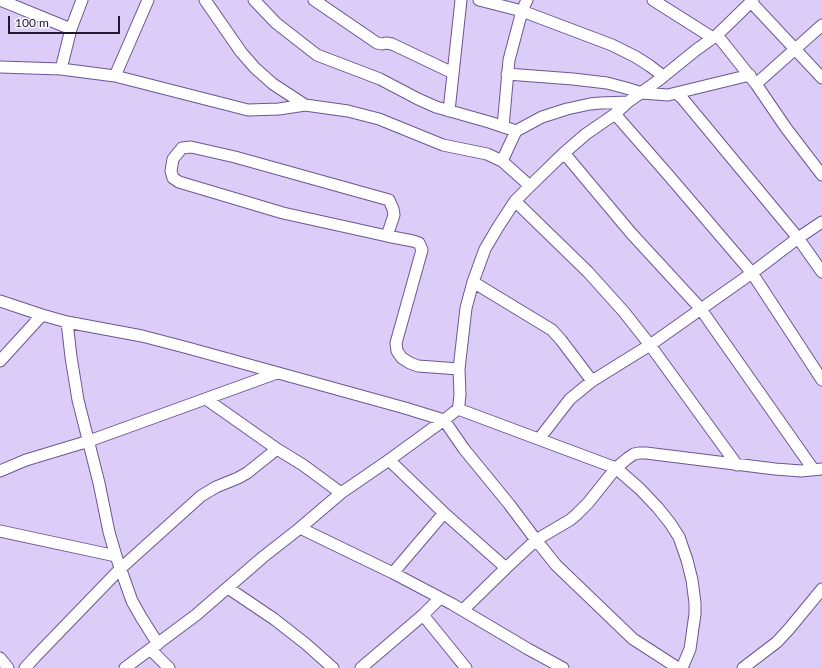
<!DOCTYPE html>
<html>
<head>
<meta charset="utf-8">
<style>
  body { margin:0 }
  #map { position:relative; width:822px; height:668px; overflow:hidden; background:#dccdf8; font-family:Lato,sans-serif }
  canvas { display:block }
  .scale { position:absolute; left:8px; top:16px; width:112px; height:18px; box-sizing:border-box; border:2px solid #221832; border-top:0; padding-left:5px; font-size:12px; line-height:14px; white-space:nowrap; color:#221832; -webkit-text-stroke:3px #f8f5fd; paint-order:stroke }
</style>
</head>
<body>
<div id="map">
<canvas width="822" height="668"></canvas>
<div class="scale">100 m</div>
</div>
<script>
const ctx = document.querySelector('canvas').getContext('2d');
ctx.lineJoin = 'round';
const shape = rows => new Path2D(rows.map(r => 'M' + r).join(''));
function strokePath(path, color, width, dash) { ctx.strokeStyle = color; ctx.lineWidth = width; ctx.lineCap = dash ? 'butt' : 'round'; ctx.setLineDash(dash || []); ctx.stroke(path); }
const minor = shape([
  [0,0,71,29],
  [205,0,241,52,255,68,273,84,305,105],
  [254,0,276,23,317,55,380,79,418,99,436,107,489,122,516,131],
  [314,0,377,43,382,44,386,43,392,44,453,73],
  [479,0,522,11,612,45,636,57,650,66,663,76],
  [653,0,713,38],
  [751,2,822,78],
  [717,35,756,84,786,128,822,175],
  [0,67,61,69,115,76,248,110,279,109,305,105,348,111,379,119,443,145,487,154,502,161,530,186],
  [61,69,71,29,82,0],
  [507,74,573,79,607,83,626,88,642,93,668,95,676,93,682,98,798,238,822,272],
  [115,76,148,0],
  [756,84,822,25],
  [676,93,750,75],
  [449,111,461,0],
  [615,114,670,177,752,273,822,380],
  [503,127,509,60,522,11,527,0],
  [564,153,631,233,700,308,813,469],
  [502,161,516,131,542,117,567,109,590,104,600,103,628,102],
  [515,201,588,272,624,312,650,345,737,465],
  [387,236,394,215,393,209,389,200,235,157,191,147,182,148,173,159,171,171,173,178,179,182,283,213,387,236,413,241,419,243,422,250,396,343,397,351,402,358,410,363,418,366,459,369],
  [473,282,552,330,561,340,592,381],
  [0,301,42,315,67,322,142,336,188,348,405,408,444,420,464,449,509,504,536,540,556,565,633,639,678,668],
  [67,322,71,357,78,400,99,483,109,532,116,556,132,601,141,617,158,644],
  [0,361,42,315],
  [206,399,277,449,303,465,341,493],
  [458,409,616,468,640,489,658,508,670,523,679,537,687,560,692,580,695,603,695,614,690,649,682,668],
  [539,439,570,399,592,381,650,345,752,273,798,238,822,222],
  [389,460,444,513,506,568],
  [0,471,26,460,89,441,277,373],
  [300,528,393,573,452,604,528,649,563,668],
  [0,531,116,556],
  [393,573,444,513],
  [228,588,274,619,306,644,333,668],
  [463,610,506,568,536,540,570,520,576,515,588,503,616,468,628,458,634,454,639,453,646,453,775,469,801,471,822,469],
  [423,615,466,668],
  [151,650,169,668],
  [0,658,8,668],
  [25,668,35,657,120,569,201,496,216,487,238,478,247,473,277,449],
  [125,668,196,615,263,557,300,528,341,493,389,460,444,420,458,409,459,404,460,395,459,369,466,308,473,282,485,249,498,227,515,201,530,186,564,153,586,134,615,114,628,102,659,80,696,50,717,35,753,0],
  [361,668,423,615,440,598],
  [743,668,777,642,789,629,822,589]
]);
strokePath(minor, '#6d5594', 13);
strokePath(minor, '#fff', 11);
</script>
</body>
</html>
